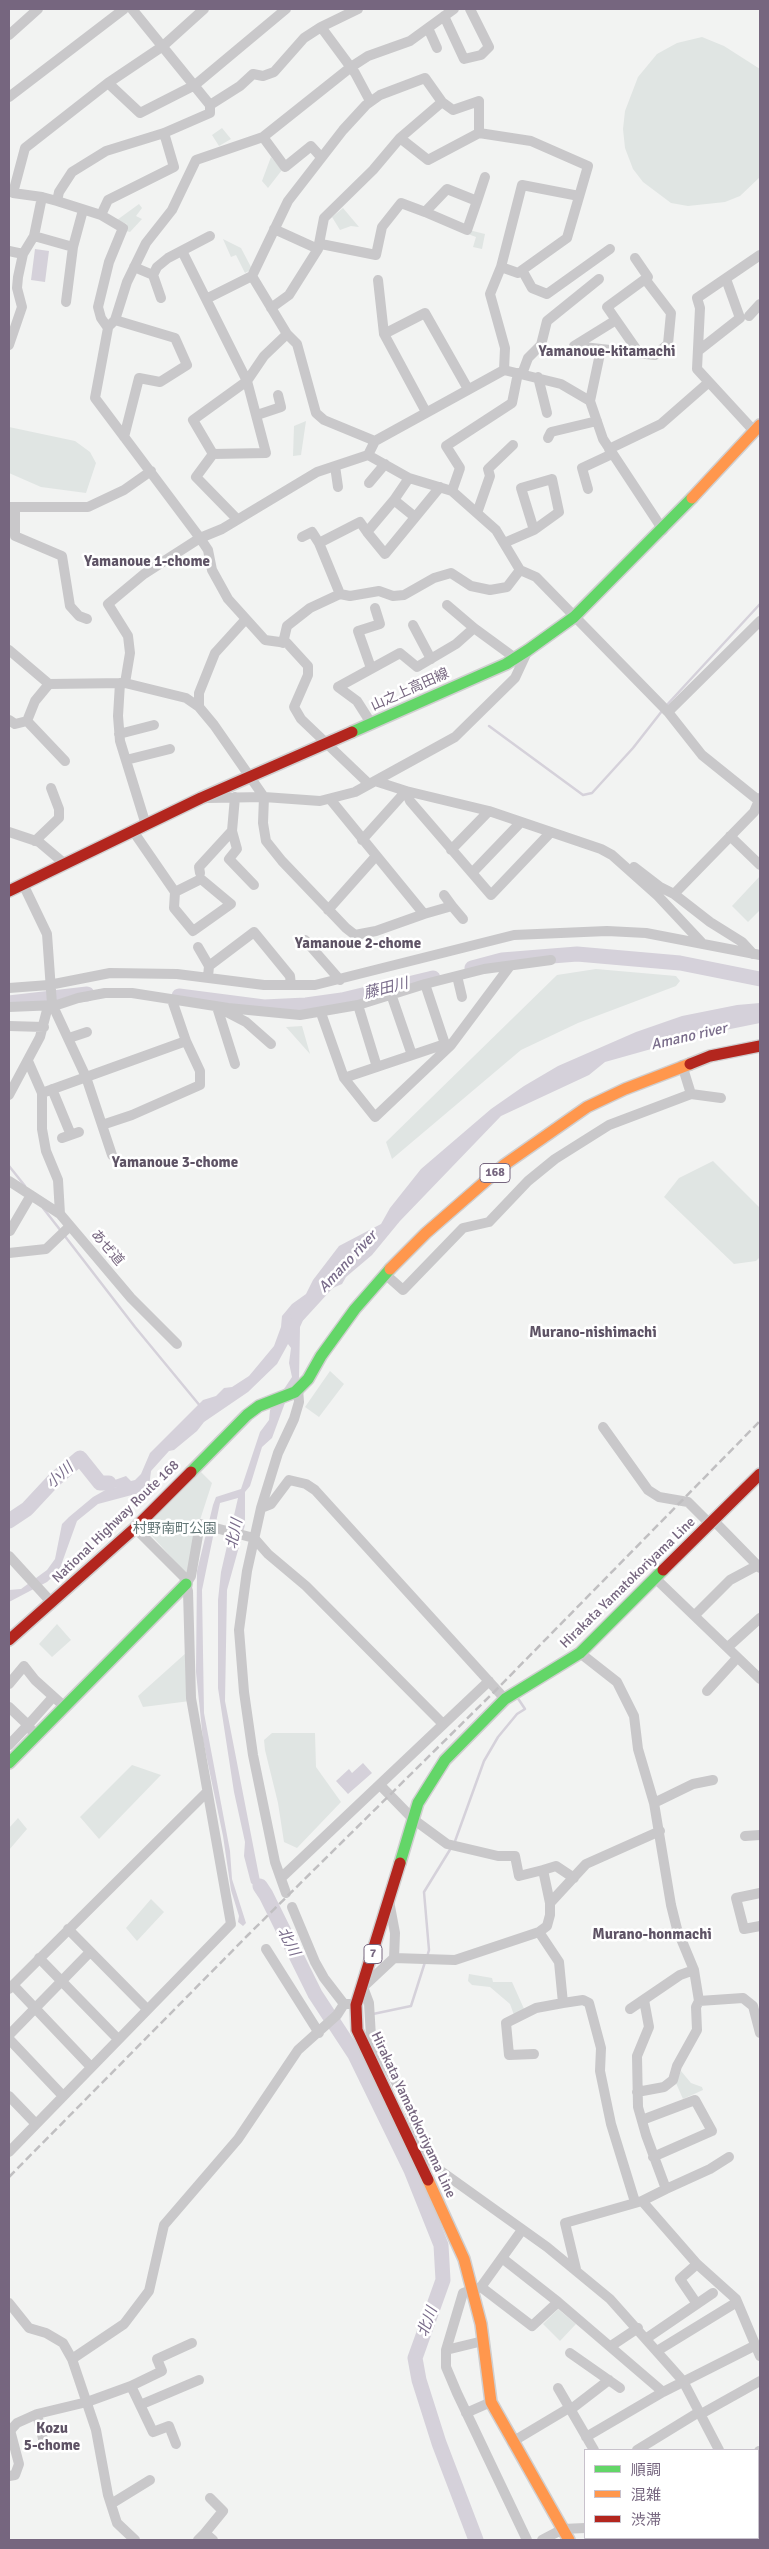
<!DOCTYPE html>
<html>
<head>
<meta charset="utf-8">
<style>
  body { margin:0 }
  #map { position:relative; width:769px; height:2549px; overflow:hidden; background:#f2f3f2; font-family:Signika,"Noto Sans JP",sans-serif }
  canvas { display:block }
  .frame { position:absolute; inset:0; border:10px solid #76667f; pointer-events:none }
  .legend { position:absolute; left:584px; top:2449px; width:175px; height:90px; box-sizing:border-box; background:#fff; border:1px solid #c8c2cc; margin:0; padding:6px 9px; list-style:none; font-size:15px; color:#76667f }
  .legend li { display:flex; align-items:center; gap:10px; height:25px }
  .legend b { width:25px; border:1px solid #c8c2cc }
</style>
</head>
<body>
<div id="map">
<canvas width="769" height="2549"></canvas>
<div class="frame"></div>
<ul class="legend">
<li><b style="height:6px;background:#63d668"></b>順調</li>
<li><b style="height:6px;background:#ff974d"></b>混雑</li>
<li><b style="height:6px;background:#b3261e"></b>渋滞</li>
</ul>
</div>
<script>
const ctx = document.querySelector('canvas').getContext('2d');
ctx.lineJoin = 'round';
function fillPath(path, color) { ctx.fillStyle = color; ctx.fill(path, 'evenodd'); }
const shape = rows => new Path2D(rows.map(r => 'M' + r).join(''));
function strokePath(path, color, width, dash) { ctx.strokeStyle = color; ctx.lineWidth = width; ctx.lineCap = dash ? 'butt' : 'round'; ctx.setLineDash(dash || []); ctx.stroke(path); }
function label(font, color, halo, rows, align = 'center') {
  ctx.font = font + ' Signika,"Noto Sans JP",sans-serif'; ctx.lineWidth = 5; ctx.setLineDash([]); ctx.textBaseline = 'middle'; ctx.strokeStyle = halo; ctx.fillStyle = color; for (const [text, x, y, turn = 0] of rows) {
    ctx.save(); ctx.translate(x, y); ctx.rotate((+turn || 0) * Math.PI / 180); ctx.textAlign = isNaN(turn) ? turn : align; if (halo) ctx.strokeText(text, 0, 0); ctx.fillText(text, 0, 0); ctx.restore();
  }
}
const green = shape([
  [702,37,724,46,760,69,760,177,740,196,725,202,688,206,671,203,643,182,633,169,625,148,623,129,625,111,638,77,657,54,677,43],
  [222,128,231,139,219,146,212,135],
  [271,157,282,170,268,188,262,181],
  [139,204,142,208,136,216,142,219,130,232,126,231,127,224,117,220],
  [343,208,359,227,351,226,340,230,332,217],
  [469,230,485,234,482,249,473,247,476,237,468,234],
  [223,239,241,248,252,269,245,273,236,255,231,257],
  [306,421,301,455,293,456,294,426],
  [9,427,75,441,90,452,96,463,86,493,41,487,9,473],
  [760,876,760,910,748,922,732,906],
  [596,969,676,976,680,981,676,986,578,1023,521,1050,392,1159,386,1142,557,975],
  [302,1026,310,1054,286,1027],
  [713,1161,760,1208,760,1257,756,1261,734,1264,664,1197,679,1178],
  [330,1371,344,1384,319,1417,305,1407],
  [201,1472,212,1483,200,1520,187,1575,145,1528],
  [57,1624,71,1640,52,1657,39,1644],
  [186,1653,190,1701,143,1707,138,1696],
  [272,1733,315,1733,316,1767,341,1802,297,1848,284,1842,278,1803,265,1750,264,1740],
  [132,1765,161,1775,99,1839,80,1817],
  [18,1818,27,1829,9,1850,9,1828],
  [151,1899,164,1912,137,1941,126,1928],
  [469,1974,492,1978,493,1982,512,1982,525,2011,514,2015,510,2004,490,1987,472,1985,468,1981],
  [681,2071,691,2083,702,2087,703,2090,683,2099,676,2083],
  [558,2309,576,2324,560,2341,543,2324]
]);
const water = shape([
  [35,249,49,251,45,282,31,280],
  [726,966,760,974,760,984,722,975],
  [760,1003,760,1023,701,1035,605,1062,589,1075,501,1116,400,1221,372,1255,346,1277,342,1284,314,1296,300,1327,299,1378,286,1400,272,1438,262,1447,250,1486,245,1492,245,1525,227,1590,225,1701,260,1881,272,1901,267,1904,262,1892,251,1883,244,1856,245,1842,234,1792,218,1688,218,1600,221,1572,238,1498,220,1503,202,1590,204,1713,230,1851,232,1879,246,1923,243,1926,238,1922,239,1916,231,1890,223,1836,203,1740,196,1672,197,1571,213,1505,216,1497,241,1489,260,1432,269,1420,270,1410,292,1377,289,1363,291,1348,288,1344,277,1364,248,1392,204,1422,197,1431,174,1450,169,1451,151,1471,149,1487,143,1492,98,1504,77,1521,59,1571,47,1582,9,1602,9,1590,21,1589,47,1570,55,1559,62,1524,69,1517,93,1497,109,1488,117,1488,100,1487,91,1476,95,1473,101,1481,112,1481,126,1476,131,1481,135,1480,141,1474,150,1453,203,1400,216,1396,224,1388,232,1387,249,1376,274,1346,281,1327,282,1316,292,1304,306,1294,313,1280,339,1246,381,1224,390,1208,421,1169,491,1109,524,1086,558,1066,636,1032,682,1016,737,1005],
  [363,1763,372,1773,348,1794,336,1781,349,1769,352,1773]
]);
const stream = shape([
  [665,707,760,604],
  [489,726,583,795,592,793,633,748,662,711],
  [9,1166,25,1186],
  [43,1208,61,1231],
  [64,1235,135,1327,201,1407],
  [454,1844,484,1761,498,1737,517,1714,525,1709,517,1697],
  [427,1957,429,1950,424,1892,451,1848],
  [373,2014,411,2006,425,1962]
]);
const river = shape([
  [472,968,502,960,577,954,680,963,760,979],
  [179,996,264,1007,306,1005,342,1000,433,978],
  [9,1003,87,994],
  [298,1315,330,1280],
  [9,1521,27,1509,54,1480,80,1458,100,1483,109,1483],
  [260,1886,266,1895,315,1994,355,2055,411,2170,441,2245,443,2280,415,2358,419,2380,439,2443,476,2540]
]);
const street = shape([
  [132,9,210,105],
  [444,16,464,59,481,55,489,47,470,9],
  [321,27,355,73,370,101],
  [428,28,437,48],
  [9,35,38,9],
  [108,83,140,113,195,85,286,9],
  [9,97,124,9],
  [263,137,285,167,311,146,320,156],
  [400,138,442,102],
  [42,197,57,201,59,192,72,172,106,151,164,133,210,113,210,105,240,86,253,74,263,76,274,72,304,38,321,27,358,9],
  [57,201,101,215,123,228,109,262,98,307,101,318,108,328,95,398,200,538,208,550,212,570,228,599,265,640,287,643,308,666,308,675,294,707,301,719,369,784],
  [477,201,447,189,425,212,467,230,477,201,485,177],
  [101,215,108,200,174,167,164,133],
  [274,229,318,249],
  [34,236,73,247,83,210],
  [321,244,376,255,382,227,401,203,425,212],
  [9,251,23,254],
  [182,251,247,381,264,356,287,334],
  [635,258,648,277,607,307,639,353],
  [134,267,153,275,161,298],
  [522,270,532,288,547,294,610,249],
  [153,275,157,267,168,258,210,236],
  [378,280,384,334,426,412],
  [206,299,252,276],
  [66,302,73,247],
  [271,308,289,295,318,249,324,218,373,170,400,138,428,160,479,133,531,141,588,166,567,238,518,273,501,267],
  [749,316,760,304],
  [115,320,127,282,146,243,172,210,196,160,263,137,351,67,368,56,410,41,454,9],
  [616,320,574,346,655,355,668,344,671,313,645,279],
  [110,325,115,320,175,338,187,365,160,382,139,378,124,437],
  [384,334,425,313,468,389],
  [9,345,22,307,17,288,18,277,23,254,34,236,42,197,13,193,25,148,108,83,163,46,204,9],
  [698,351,740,318,726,279],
  [504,370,505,348,490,294,501,267,522,185,579,196],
  [522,374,528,358,541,345,547,321,599,279],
  [538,377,547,413],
  [247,381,266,453,213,454,193,420,247,381],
  [590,401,601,349],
  [257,415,281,407,278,395],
  [754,431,697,369,700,308,697,298,760,255],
  [548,438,551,432,597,421],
  [375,441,324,420,316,413,297,344,287,334,252,276,288,201,343,130,366,105,380,95,425,78,442,102,453,110,479,101,479,133],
  [609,449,661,424,709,382],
  [213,454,196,477,237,519],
  [368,455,409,478,452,491,496,530,520,570,536,577,668,712,702,755,758,800],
  [335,466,338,487],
  [369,483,385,464],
  [588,489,582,468,612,454],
  [452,491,460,468,446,446,512,403,518,373],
  [394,500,415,517],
  [10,507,88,507,124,490,151,471],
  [15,507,15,536,62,556,70,606,79,616,87,619],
  [477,513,490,476,488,469,513,445],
  [367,532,385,554,440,487],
  [302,537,312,532,319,543],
  [504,543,534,530,559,512,552,479,521,488,534,530],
  [340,594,319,543,360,522,367,532,394,500,409,478],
  [447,605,474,628],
  [413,625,431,659],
  [283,643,287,626,310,608,340,594,350,596,379,591,393,596,404,595,434,578,451,573,471,586,490,590,507,587,520,570],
  [9,650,49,684,125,683,186,698,199,707,214,725,264,797,263,823,266,841,282,861,346,928,355,935,376,931,424,914,330,799],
  [371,668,358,631,380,624,375,608],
  [120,683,118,716,120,741,146,825],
  [125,683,130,653,128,636,108,604,144,574,200,538,222,529,317,472,368,455,375,441,504,370,561,384,590,401,603,439,663,530],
  [199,707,199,693,215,653,245,620],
  [668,712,760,621],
  [9,720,15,724,27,721,65,761],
  [27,721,35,701,49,684],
  [371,723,357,701,338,687,400,653,417,667,456,644,474,628,515,658],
  [119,734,154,725],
  [126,760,170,749],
  [375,781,406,791,489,811,601,849,612,855,658,896,702,943],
  [235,797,232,831,237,849,229,859,254,885],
  [207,798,264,797,320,801,355,792,455,737,515,678,528,650],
  [133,831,175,892,174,908,193,931,231,904,201,879,175,892],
  [9,832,39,842,65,864],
  [730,836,760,865],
  [362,840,406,791,410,801,491,895,551,832],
  [35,841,59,818,59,809,51,788],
  [451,850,489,811],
  [634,867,660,887,674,894],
  [200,873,199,867,232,831],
  [472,873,521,822],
  [23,884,47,934,52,1004,86,1077,112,1155],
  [444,895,452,906],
  [328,910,376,856],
  [424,914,452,906,463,919],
  [305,940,340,980],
  [198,947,209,966],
  [753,954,742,942,710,922,674,894,754,812,760,798],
  [457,976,462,997],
  [208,977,209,966,254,932,290,976,291,985],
  [425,984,445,1044],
  [9,988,49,985,110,973,177,974,264,985,315,985,514,935,607,931,646,933,760,955],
  [391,994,412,1055],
  [358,1005,377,1067],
  [9,1007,57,1005,78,998,105,993,132,993,228,1008,300,1015,358,1005,425,984,484,969,551,960],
  [217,1007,235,1064],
  [223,1010,246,1022,271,1044],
  [321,1013,344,1078,375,1117,451,1045,510,966],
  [9,1026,44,1027],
  [69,1038,87,1032],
  [28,1061,42,1093,42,1129,46,1151,58,1180,60,1214],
  [682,1065,691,1094,721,1098],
  [344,1078,445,1044,451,1045],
  [52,1089,71,1135],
  [42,1093,186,1041],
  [9,1095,40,1037,47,1010,52,1004],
  [102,1125,132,1115,200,1085,200,1071,186,1041,172,1000],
  [62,1138,79,1132],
  [9,1181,60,1214,131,1298,177,1344],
  [10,1231,31,1195],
  [9,1253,46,1249,70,1226],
  [385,1274,403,1290,463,1228,489,1222,528,1181,555,1159,609,1125,691,1094],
  [603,1427,648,1490,659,1497,688,1502,711,1525],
  [261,1508,271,1504,289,1480,306,1484,315,1490,505,1699],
  [714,1521,760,1568],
  [9,1556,52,1603],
  [656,1579,760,1679],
  [186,1584,191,1576,200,1524,254,1538,268,1554,306,1586,443,1724],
  [695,1615,730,1580,758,1565],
  [728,1647,760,1618],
  [580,1653,617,1682,634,1716,638,1749,654,1803,671,1905,677,1929,694,1970,699,2001,696,2007,697,2030,677,2066,673,2080,664,2087,637,2092],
  [9,1684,24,1666,35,1680,65,1707],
  [707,1691,737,1658],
  [9,1707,28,1725,53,1697],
  [9,1745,28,1725,32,1731],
  [380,1785,413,1819,447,1844,498,1856,515,1856,519,1876,543,1870,550,1903],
  [654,1803,693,1784,713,1780],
  [660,1831,586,1864,550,1903,550,1915,547,1926,539,1932,455,1960,394,1958,363,1987,369,2003,371,2037,402,2093,429,2158,438,2169,547,2247,610,2299,683,2381,719,2450],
  [745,1836,760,1835],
  [543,1870,556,1866,574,1878],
  [281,1878,489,1681],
  [286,1893,275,1862,253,1755,244,1692,239,1630,247,1571,261,1508,278,1453,294,1419,299,1402,298,1389],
  [760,1893,736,1898,744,1929,760,1926],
  [389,1901,395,1933,394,1958],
  [292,1907,315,1962,324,1978,344,2004,350,2004],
  [68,1929,147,2009],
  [539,1932,559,1962,563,2003,583,2000,589,2003,601,2048,600,2071,611,2124,635,2202],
  [266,1949,319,2033],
  [39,1958,118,2039],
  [13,1985,91,2067],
  [9,1989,207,1792],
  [699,2001,743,1998,753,2006,760,2033],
  [630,2009,680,1975,694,1970],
  [9,2035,90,1952],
  [9,2039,63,2096],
  [534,2054,509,2055,506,2023,536,2008,563,2003],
  [9,2096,36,2124],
  [642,2120,695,2100,712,2131,653,2157],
  [9,2152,231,1924,191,1698,188,1591,184,1577,135,1528],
  [666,2189,710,2169,729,2157],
  [642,2201,697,2264,736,2299,760,2356],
  [522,2230,481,2287,463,2293,446,2350,446,2367,457,2393,527,2540],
  [502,2258,558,2302,663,2392],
  [576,2269,565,2223,642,2201,666,2189,646,2135,638,2107,637,2056,649,2027,644,2000],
  [481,2287,532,2326,558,2302],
  [9,2303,29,2328,46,2333,63,2343,72,2359],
  [697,2304,680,2279,697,2264],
  [647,2338,713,2293],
  [611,2346,638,2328],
  [446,2350,483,2341],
  [657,2351,737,2302],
  [570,2353,620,2388],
  [131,2386,162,2371,157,2359,192,2343],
  [558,2388,594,2450],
  [140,2405,199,2380],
  [570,2410,609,2380],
  [466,2413,491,2402],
  [37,2414,45,2447],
  [701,2414,760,2381],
  [9,2432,17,2423,37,2414,87,2402,131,2386,153,2432,169,2426,176,2444],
  [586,2437,663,2392,756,2345],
  [512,2442,569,2408],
  [637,2450,699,2412],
  [759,2451,760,2454],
  [9,2476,15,2475,19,2464,10,2430],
  [758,2479,760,2479],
  [111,2504,150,2480],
  [205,2533,223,2511,210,2498],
  [683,2538,684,2540],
  [743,2538,745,2540],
  [135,2540,117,2523,108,2495,96,2430,72,2359,124,2324,149,2291,164,2225,238,2139,298,2050,337,2015,344,2004],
  [198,2540,205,2533,213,2540],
  [542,2540,563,2529,585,2528],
  [705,2540,709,2538]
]);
const fast = shape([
  [352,732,506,664,528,650,574,617,692,498],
  [191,1472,247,1415,259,1406,295,1392,308,1379,321,1356,355,1309,390,1269],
  [9,1763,186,1584],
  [400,1863,418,1803,445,1760,505,1699,580,1653,663,1570]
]);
const slow = shape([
  [692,498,760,425],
  [390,1269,426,1233,504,1165,587,1107,625,1089,690,1064],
  [428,2180,464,2259,481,2324,491,2402,569,2540]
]);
const jam = shape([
  [9,891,201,798,352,732],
  [690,1064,710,1056,760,1046],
  [663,1570,760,1474],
  [9,1640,135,1528,191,1472],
  [400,1863,356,2005,357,2030,428,2180]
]);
const rail = shape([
  [9,2177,248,1935,496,1690,760,1421]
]);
const shields = [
  [495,1173,30],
  [373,1954,18]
];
const shieldNames = [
  ["168",495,1173],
  ["7",373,1954]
];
const streetNames = [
  ["山之上高田線",410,690,-24],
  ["あぜ道",107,1248,49],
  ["National Highway Route 168",116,1522,-44],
  ["Hirakata Yamatokoriyama Line",628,1583,-44],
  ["Hirakata Yamatokoriyama Line",413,2115,65]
];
const parkNames = [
  ["村野南町公園",175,1529]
];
const neighbourhoodNames = [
  ["Yamanoue-kitamachi",607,352],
  ["Yamanoue 1-chome",147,562],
  ["Yamanoue 2-chome",358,944],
  ["Yamanoue 3-chome",175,1163],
  ["Murano-nishimachi",593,1333],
  ["Murano-honmachi",652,1935],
  ["Kozu",52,2429],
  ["5-chome",52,2446]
];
const waterNames = [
  ["藤田川",386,989,-14],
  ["Amano river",689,1037,-13],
  ["Amano river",348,1262,-47],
  ["小川",60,1476,-42],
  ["北川",235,1534,-78],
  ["北川",288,1942,62],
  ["北川",428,2322,-70]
];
fillPath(green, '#e0e5e3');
fillPath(water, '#d5d1da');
strokePath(stream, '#d5d1da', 2.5);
strokePath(river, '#d5d1da', 15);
strokePath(fast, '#d0cfd0', 14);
strokePath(slow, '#d0cfd0', 14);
strokePath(jam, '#d0cfd0', 14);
strokePath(street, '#c9c8ca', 10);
strokePath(fast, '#63d668', 11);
strokePath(slow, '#ff974d', 11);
strokePath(jam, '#b3261e', 11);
strokePath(rail, '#c0bfc1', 2.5, [8, 4]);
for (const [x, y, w] of shields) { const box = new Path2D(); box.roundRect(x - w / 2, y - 9.5, w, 19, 4); ctx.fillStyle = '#fff'; ctx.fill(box); strokePath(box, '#76667f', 1); }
label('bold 12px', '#76667f', null, shieldNames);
label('14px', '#76667f', '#fff', streetNames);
label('14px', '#647777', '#fff', parkNames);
label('bold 15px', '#5e5365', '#fff', neighbourhoodNames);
label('italic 15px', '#796c8a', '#fff', waterNames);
</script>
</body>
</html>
